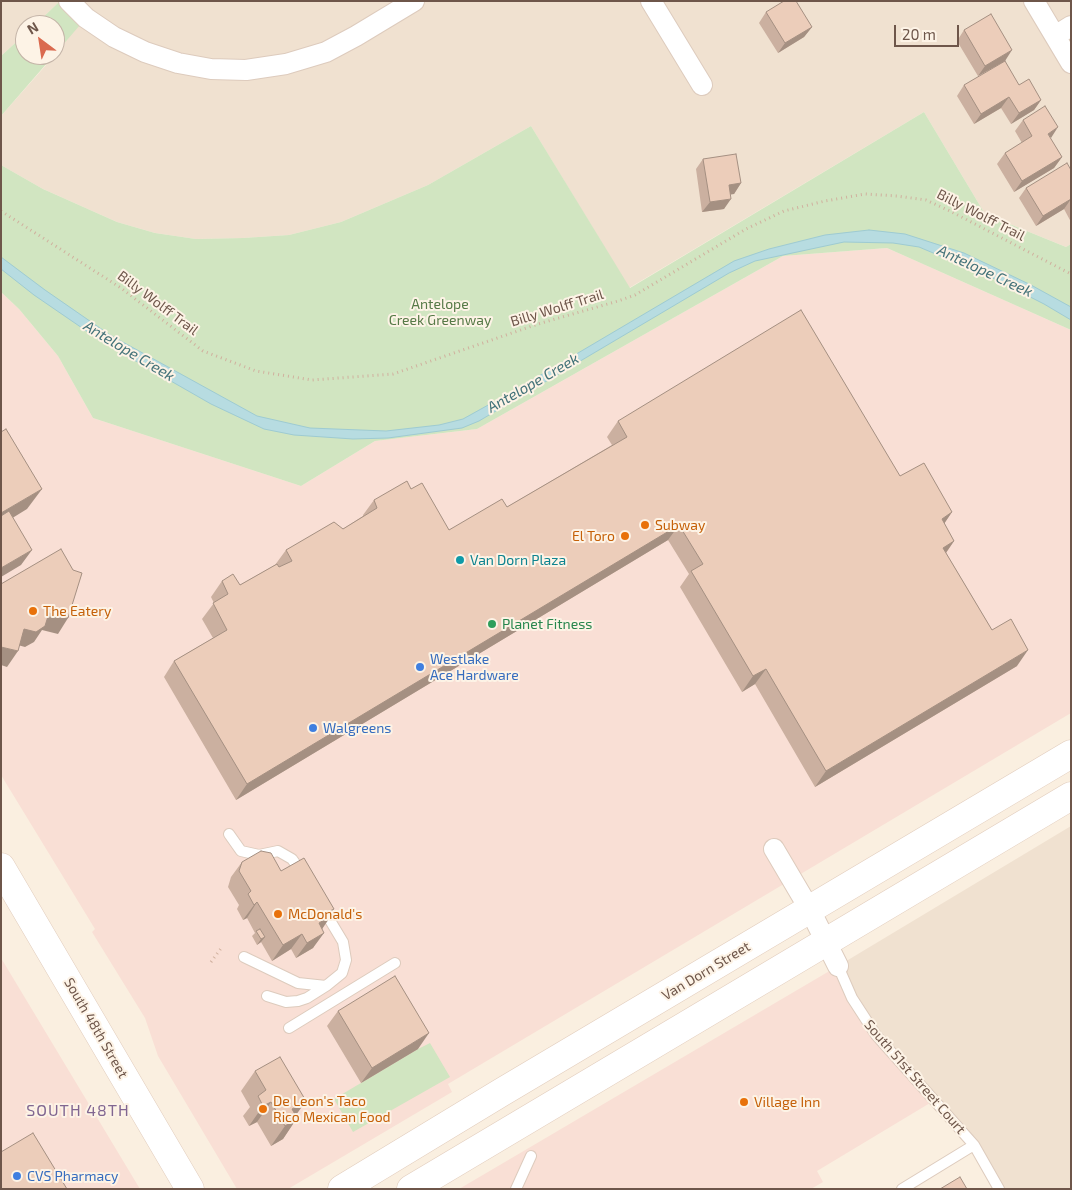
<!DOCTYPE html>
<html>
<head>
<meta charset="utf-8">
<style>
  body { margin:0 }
  #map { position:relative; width:1072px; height:1190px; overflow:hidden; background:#faefe0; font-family:"Exo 2",sans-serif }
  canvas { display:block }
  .frame { position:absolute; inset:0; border:2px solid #6e564a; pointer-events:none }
  .north { position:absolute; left:15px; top:15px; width:50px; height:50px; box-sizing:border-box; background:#fdf3e6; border:1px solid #c4b4a8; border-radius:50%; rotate:329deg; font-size:14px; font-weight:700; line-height:20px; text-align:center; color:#6e564a }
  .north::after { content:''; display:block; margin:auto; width:18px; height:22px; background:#da6a4f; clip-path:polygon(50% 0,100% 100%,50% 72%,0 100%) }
  .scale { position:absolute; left:894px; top:25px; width:65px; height:22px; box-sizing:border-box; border:2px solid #6e564a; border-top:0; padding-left:6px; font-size:15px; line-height:18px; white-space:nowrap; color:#6e564a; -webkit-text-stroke:4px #fdf3e6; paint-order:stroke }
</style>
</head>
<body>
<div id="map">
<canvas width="1072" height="1190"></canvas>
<div class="frame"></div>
<div class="north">N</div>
<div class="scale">20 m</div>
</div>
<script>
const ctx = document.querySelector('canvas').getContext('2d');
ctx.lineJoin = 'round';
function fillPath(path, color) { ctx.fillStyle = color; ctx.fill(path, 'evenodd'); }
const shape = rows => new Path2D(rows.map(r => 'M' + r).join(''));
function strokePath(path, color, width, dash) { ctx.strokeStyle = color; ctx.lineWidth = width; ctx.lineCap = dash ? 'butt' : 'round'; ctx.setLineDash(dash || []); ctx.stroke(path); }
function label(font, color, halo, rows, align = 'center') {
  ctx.font = font + ' "Exo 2",sans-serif'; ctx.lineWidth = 4; ctx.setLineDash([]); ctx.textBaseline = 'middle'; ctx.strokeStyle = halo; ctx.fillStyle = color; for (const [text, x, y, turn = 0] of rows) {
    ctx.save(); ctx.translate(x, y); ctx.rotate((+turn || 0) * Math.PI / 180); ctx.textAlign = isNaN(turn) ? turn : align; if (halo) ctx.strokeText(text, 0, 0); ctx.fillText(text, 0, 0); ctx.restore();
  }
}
const residential = shape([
  [1,1,60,1,35,25,25,25,25,34,1,56],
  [69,1,1071,1,1071,244,1066,247,985,214,924,112,629,288,531,126,428,185,341,222,289,235,243,238,196,239,155,233,117,222,43,189,1,165,1,116,55,55],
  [1071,826,1071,1189,999,1189,974,1145,887,1048,838,966]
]);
const commercial = shape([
  [887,248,1071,330,1071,713,448,1084,452,1092,288,1189,237,1189,158,1056,145,1018,92,932,95,929,1,775,1,292,19,309,58,356,93,418,301,486,375,441,477,429,783,256],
  [1,958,140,1189,1,1189],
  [838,966,852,998,935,1100,817,1171,823,1182,811,1189,459,1189]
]);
const green = shape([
  [60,1,86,18,55,54,55,25,35,25],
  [25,34,25,55,54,55,1,116,1,56],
  [924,112,985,214,1066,247,1071,244,1071,330,887,248,783,256,477,429,375,441,301,486,93,418,58,356,19,309,1,292,1,165,43,189,117,222,155,233,196,239,243,238,289,235,341,222,428,185,531,126,630,288],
  [430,1043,450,1077,353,1132,334,1099,418,1049]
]);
const water = shape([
  [869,230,905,234,964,253,1031,285,1071,307,1071,320,1044,304,995,279,919,247,893,243,844,242,755,261,729,273,479,421,462,428,388,438,353,439,294,435,264,429,211,404,101,341,34,295,1,269,1,257,45,290,110,335,257,416,310,428,386,431,439,425,463,419,517,389,734,261,769,249,825,235,869,230]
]);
const path = shape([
  [1,211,121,288,203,351,256,371,312,380,393,374,538,324,618,301,635,295,746,229,784,211,825,201,865,194,897,196,926,200,950,211,1071,274],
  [211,962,222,947]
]);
const lane = shape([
  [229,834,241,851,259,855,278,851,292,859,302,873],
  [244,957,298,983,326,986,342,973,346,960,343,942,322,907],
  [838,966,852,998,876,1035,974,1145,999,1189],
  [267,996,286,1002,298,1001,307,998,326,986],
  [289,1028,395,963],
  [516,1189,531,1156],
  [902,1189,974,1145]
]);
const street = shape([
  [69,1,86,18,114,37,145,52,178,63,211,69,246,70,286,64,326,52,356,36,414,1],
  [651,1,702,85],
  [1034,1,1071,63],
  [1055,36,1071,26],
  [774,849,810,910,838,966]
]);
const secondary = shape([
  [1,867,190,1189],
  [342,1189,502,1092,1071,754],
  [411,1189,1071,796]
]);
const wall = shape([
  [766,12,812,27,804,37,778,53,759,23],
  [964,30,1005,61,978,76,957,41],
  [964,85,1019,85,1041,100,1034,110,1011,124,1001,108,974,124,957,96],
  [1023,120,1050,138,1062,157,1054,168,1014,192,997,164,1005,153,1022,143,1015,131],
  [703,159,741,183,734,194,730,194,724,209,702,212,696,169],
  [1071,170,1071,222,1064,209,1036,226,1019,198,1026,188],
  [618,421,900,476,952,512,944,523,954,541,946,553,992,630,1017,666,815,787,755,684,742,692,680,587,689,574,668,540,236,800,164,677,174,661,213,638,202,619,214,603,211,597,222,581,240,585,275,565,286,550,343,529,363,516,363,515,374,500,411,489,449,530,507,507,612,445,607,437],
  [242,862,281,871,330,914,322,929,313,948,296,958,291,949,272,961,261,942,257,945,252,936,255,933,247,918,243,920,237,909,239,905,228,887,231,877],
  [338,1011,418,1049,361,1083,327,1026],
  [255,1071,296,1115,297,1118,283,1139,271,1146,257,1122,249,1126,243,1116,250,1107,241,1091]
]);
const shadedWall = shape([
  [812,27,804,37,778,53,785,43],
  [1012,50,1005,61,978,76,985,66],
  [1009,97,1001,108,974,124,981,114],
  [1041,100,1034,110,1011,124,1019,113],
  [1058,127,1051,138,1048,134],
  [1062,157,1054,168,1014,192,1022,181],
  [741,183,734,194,722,196,729,185],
  [731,199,724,209,702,212,710,202],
  [1071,199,1064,209,1036,226,1043,216],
  [42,489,27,509,1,525,1,513],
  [952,512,942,527,942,519],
  [679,525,668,540,236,800,247,784],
  [954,541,943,557,943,548],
  [32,550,21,565,1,577,1,568],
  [49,613,68,618,58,634,42,630,34,642,25,647,14,644,24,629],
  [1,647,18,651,7,667,1,665],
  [1028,650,1017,666,815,787,826,771],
  [766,669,755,684,742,692,753,676],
  [257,902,247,918,243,920,254,905],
  [334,909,327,918,331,916,320,932,319,923,328,912],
  [324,933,313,948,296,958,307,943],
  [302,934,291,949,272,961,283,945],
  [265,937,261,942,257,945,261,939],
  [429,1033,418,1049,361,1083,372,1068],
  [306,1101,291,1122,292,1109],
  [271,1102,257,1122,249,1126,263,1106],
  [297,1118,283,1139,271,1146,285,1126]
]);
const building = shape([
  [784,1,796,1,812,27,785,43,766,12,784,1],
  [991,14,1012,50,985,66,964,30,991,14],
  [1005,61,1019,85,1029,79,1041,100,1019,113,1009,97,981,114,964,85,1005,61],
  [1045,106,1058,127,1048,134,1062,157,1022,181,1005,153,1032,136,1023,120,1045,106],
  [736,154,741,183,729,185,731,199,710,202,703,159,736,154],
  [1067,163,1071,170,1071,199,1043,216,1026,188,1067,163],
  [801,310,900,476,924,463,952,512,942,519,954,541,943,548,992,630,1011,619,1028,650,826,771,766,669,753,676,691,571,703,564,679,525,247,784,174,661,227,630,213,603,228,594,222,581,233,574,240,585,277,564,279,567,292,561,286,550,334,522,343,529,377,508,374,500,407,481,411,489,422,483,449,530,502,499,507,507,627,437,618,421,801,310],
  [6,429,42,489,1,513,1,432,6,429],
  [9,511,32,550,1,568,1,516,9,511],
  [61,549,73,570,82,573,68,618,49,613,45,626,36,632,24,629,18,651,1,647,1,584,61,549],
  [261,851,271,853,281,871,304,858,334,909,328,912,331,916,319,923,324,933,307,943,302,934,283,945,257,902,254,905,248,894,251,891,239,871,242,862,261,851],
  [260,929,265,937,261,939,256,931,260,929],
  [395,976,429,1033,372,1068,338,1011,395,976],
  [280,1057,306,1101,292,1109,297,1118,285,1126,271,1102,263,1106,258,1096,266,1090,255,1071,280,1057],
  [33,1133,67,1189,1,1189,1,1152,33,1133],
  [960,1177,967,1189,940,1189,960,1177]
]);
const markers = [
  [645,525,5,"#e8710a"],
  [625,536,5,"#e8710a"],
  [460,560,5,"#0f9aa8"],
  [33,611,5,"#e8710a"],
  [492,624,5,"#2e9e5b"],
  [420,667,5,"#3f7fe0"],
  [313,728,5,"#3f7fe0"],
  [278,914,5,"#e8710a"],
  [744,1102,5,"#e8710a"],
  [263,1109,5,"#e8710a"],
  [17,1176,5,"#3f7fe0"]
];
const streetNames = [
  ["Billy Wolff Trail",981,215,27],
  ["Billy Wolff Trail",158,303,37],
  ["Billy Wolff Trail",557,308,-17],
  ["Van Dorn Street",706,971,-31],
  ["South 48th Street",96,1028,60],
  ["South 51st Street Court",915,1077,49]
];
const parkNames = [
  ["Antelope",440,304],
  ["Creek Greenway",440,320]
];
const foodNames = [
  ["Subway",655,525],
  ["El Toro",615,536,"right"],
  ["The Eatery",43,611],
  ["McDonald's",288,914],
  ["De Leon's Taco",273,1101],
  ["Rico Mexican Food",273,1117],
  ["Village Inn",754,1102]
];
const cultureNames = [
  ["Van Dorn Plaza",470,560]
];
const leisureNames = [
  ["Planet Fitness",502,624]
];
const shopNames = [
  ["Westlake",430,659],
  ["Ace Hardware",430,675],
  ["Walgreens",323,728],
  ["CVS Pharmacy",27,1176]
];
const waterNames = [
  ["Antelope Creek",985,271,25],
  ["Antelope Creek",129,351,31],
  ["Antelope Creek",533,383,-30]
];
const quarterNames = [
  ["SOUTH 48TH",78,1111]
];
fillPath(residential, '#f0e1d0');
fillPath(commercial, '#f9dfd5');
fillPath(green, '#d1e5c1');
fillPath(water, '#b7dce1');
strokePath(water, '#9ecbd2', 1);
strokePath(lane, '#ddcbbd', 12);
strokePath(street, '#ddcbbd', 22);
strokePath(secondary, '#e1ccbc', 29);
strokePath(path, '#d0b09e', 3, [1, 4]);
strokePath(lane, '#fff', 10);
strokePath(street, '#fff', 20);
strokePath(secondary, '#fff', 28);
fillPath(wall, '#cbb0a0');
fillPath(shadedWall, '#a59082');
fillPath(building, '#eccdba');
strokePath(building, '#a59082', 1);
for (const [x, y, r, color] of markers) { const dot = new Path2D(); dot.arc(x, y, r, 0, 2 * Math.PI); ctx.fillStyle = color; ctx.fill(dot); strokePath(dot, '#fdf3e6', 2); }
label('14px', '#6e564a', '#fdf3e6', streetNames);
label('14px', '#567946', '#fdf3e6', parkNames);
label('14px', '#c56008', '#fdf3e6', foodNames, 'left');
label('14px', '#0d838f', '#fdf3e6', cultureNames, 'left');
label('14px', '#27864d', '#fdf3e6', leisureNames, 'left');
label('14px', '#366cbe', '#fdf3e6', shopNames, 'left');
label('italic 15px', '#437279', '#fdf3e6', waterNames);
ctx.letterSpacing = '1px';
label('16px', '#816691', '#fdf3e6', quarterNames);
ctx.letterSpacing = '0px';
</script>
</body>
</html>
